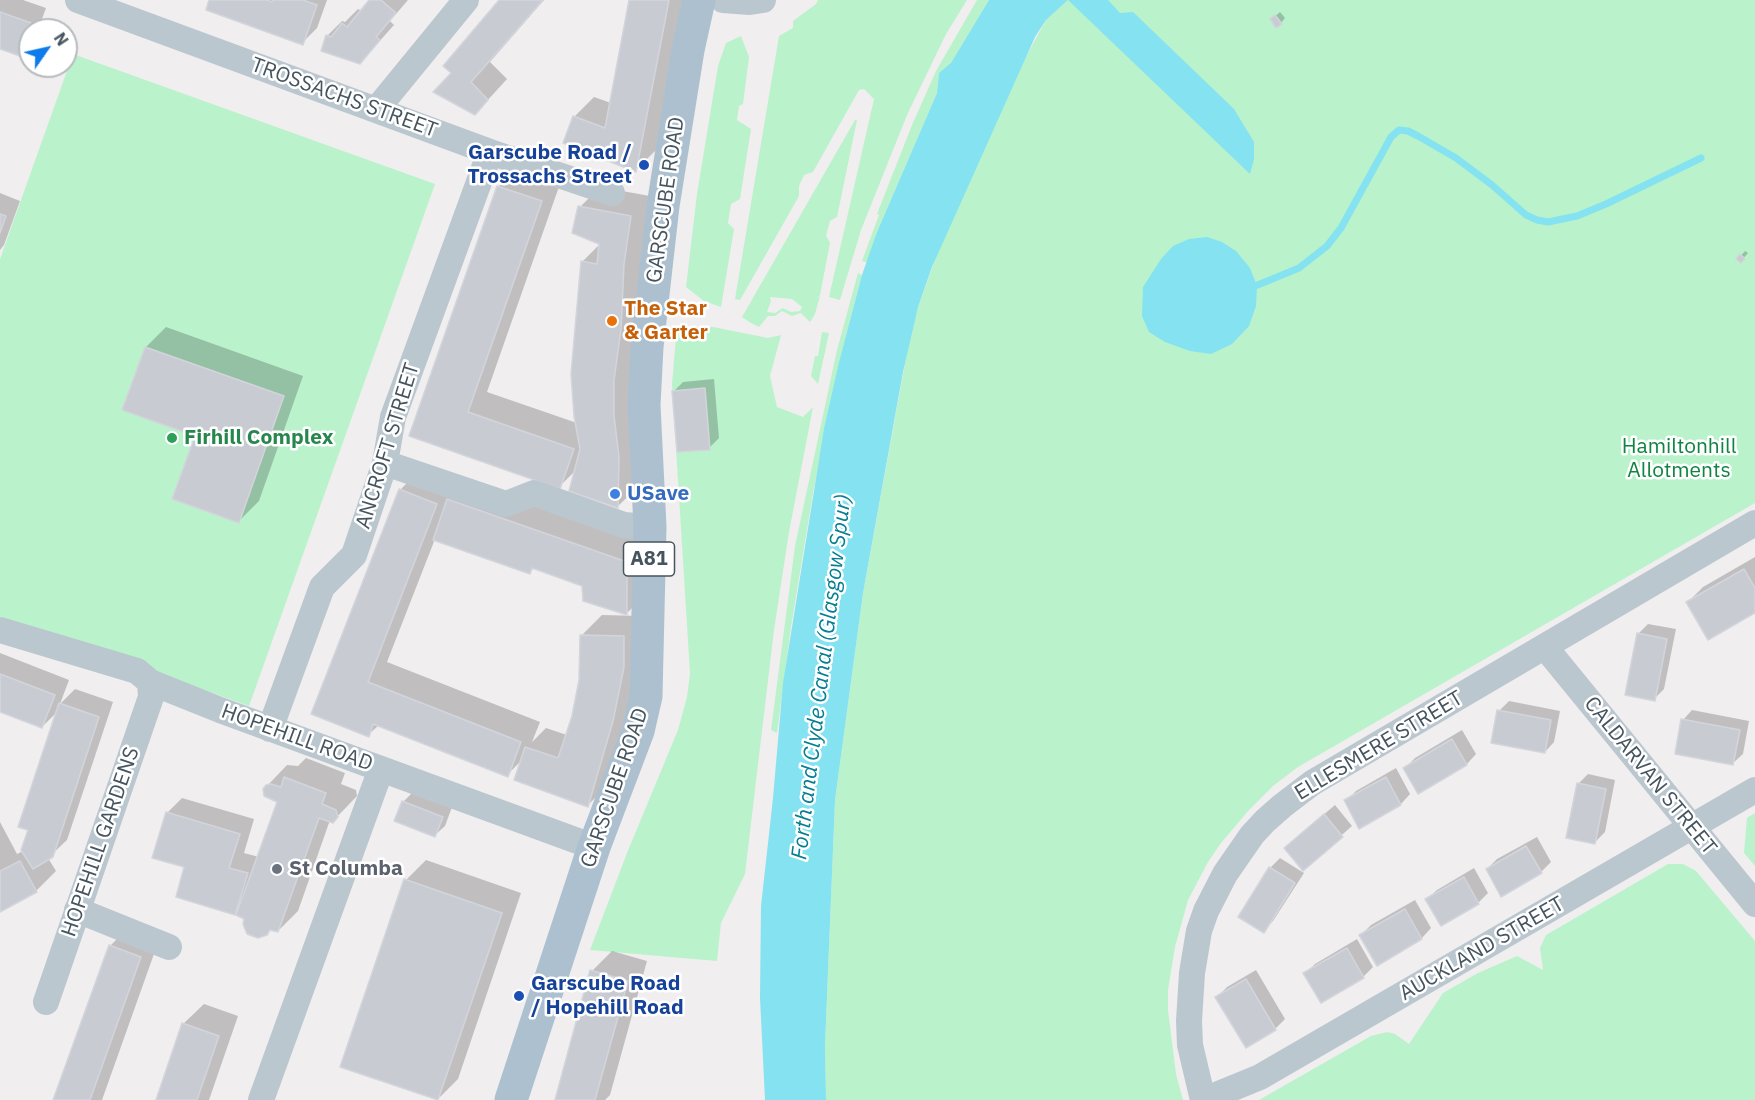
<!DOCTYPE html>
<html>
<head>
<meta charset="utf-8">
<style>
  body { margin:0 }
  #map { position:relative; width:1755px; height:1100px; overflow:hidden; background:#f1eeef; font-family:"IBM Plex Sans",sans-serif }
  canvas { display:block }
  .north { position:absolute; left:18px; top:18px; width:60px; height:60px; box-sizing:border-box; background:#fff; border:2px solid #b5bbbe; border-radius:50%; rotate:56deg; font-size:16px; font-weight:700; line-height:24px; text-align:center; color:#45545d }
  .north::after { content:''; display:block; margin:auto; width:21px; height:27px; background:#0e7dec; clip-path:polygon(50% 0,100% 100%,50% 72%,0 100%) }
</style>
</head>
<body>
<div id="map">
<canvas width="1755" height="1100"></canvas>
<div class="north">N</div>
</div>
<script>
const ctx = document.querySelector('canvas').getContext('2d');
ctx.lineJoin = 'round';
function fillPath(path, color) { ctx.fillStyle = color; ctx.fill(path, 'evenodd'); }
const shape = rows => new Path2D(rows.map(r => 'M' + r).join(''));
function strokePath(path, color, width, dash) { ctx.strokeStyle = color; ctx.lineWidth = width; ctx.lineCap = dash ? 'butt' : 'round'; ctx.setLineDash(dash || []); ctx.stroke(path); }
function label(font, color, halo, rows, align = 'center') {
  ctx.font = font + ' "IBM Plex Sans",sans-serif'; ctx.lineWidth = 5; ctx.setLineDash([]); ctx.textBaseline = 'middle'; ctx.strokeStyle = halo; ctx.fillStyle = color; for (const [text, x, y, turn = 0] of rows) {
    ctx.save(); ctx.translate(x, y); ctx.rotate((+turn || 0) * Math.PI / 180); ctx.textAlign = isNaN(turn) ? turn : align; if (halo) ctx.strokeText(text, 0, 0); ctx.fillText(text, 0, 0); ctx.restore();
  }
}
const green = shape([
  [818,0,967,0,946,34,907,115,861,230,840,300,829,297,874,99,864,89,859,90,813,172,804,175,799,186,799,196,740,300,735,299,779,36,793,28,793,21,816,4],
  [977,0,989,0,951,64,939,73,937,93,877,232,868,263,862,261,879,215,877,214,912,125,936,71],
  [1068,0,1755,0,1755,503,1298,767,1273,786,1248,811,1221,843,1208,862,1188,900,1175,947,1168,990,1168,1010,1176,1074,1183,1100,826,1100,825,1045,835,800,863,593,910,336,918,307,943,238,1024,60,1046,20],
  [741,36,749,57,743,104,739,106,737,120,751,129,740,199,731,204,728,223,734,229,721,307,704,301,686,287,697,194,718,66,726,43],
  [73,54,435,184,249,706,0,617,0,259],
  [855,120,857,120,837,217,830,221,826,236,830,243,820,295,816,298,820,296,815,314,810,322,801,313,792,316,782,311,775,316,768,316,759,327,751,323,742,317],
  [770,297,792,299,802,307,800,311,791,312,783,308,775,313,767,312,771,301],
  [858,273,862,275,839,362,813,493,791,627,777,733,771,730,795,546,837,350],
  [677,326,713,327,768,338,781,335,770,376,777,407,803,417,813,407,789,532,774,630,745,874,721,923,717,961,590,950,627,853,678,730,687,697,690,673,672,384],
  [822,332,829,333,818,384,811,376,815,356,818,356],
  [1755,813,1755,866,1744,853,1747,818],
  [1668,864,1683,864,1696,871,1755,941,1755,1100,1259,1100,1371,1036,1387,1032,1395,1034,1409,1044,1443,993,1478,973,1517,956,1543,970,1540,948,1546,935]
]);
const water = shape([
  [989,0,1108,0,1120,13,1133,12,1234,109,1254,142,1254,159,1250,174,1068,0,1046,20,1035,37,932,267,918,307,903,372,863,593,835,800,825,1045,826,1100,765,1100,760,998,761,906,773,798,783,683,824,429,839,362,862,275,877,232,937,93,939,73,951,63],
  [1207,237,1222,242,1236,251,1250,268,1257,286,1256,306,1249,326,1232,344,1211,354,1190,351,1165,342,1149,332,1142,316,1143,287,1161,259,1173,246,1189,239]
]);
const shadow = shape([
  [0,0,23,0,46,8,38,30,30,30,30,43,19,54,0,47],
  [211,0,327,0,317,28,302,43],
  [371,0,408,0,390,21,394,25,360,63,327,36,342,21,345,22,358,9,362,11],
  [501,0,544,0,490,62,507,79,475,114,453,73],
  [631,0,684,0,656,150,636,170,574,117,594,97,611,103],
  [1280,12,1285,18,1281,23,1272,19],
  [519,166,561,181,487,392,577,423,582,262,601,243,580,207,600,187,650,196,638,487,618,506,576,470,559,487,411,435,499,186],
  [0,193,20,201,4,245,0,250],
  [1745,251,1748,253,1741,261,1738,259],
  [166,327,303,376,259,501,239,521,197,435,146,347],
  [714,379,719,438,709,448,673,392,683,382],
  [420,470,468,480,646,542,647,593,627,613,583,585,534,568,530,572,435,539,387,662,540,722,532,742,546,728,567,735,581,680,582,635,602,615,643,616,643,646,608,785,588,805,523,759,507,775,379,725,368,735,313,713,400,490],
  [1755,557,1755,611,1688,602,1703,587],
  [1648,624,1676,629,1664,689,1654,699,1639,633],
  [0,653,69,680,60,704,75,689,113,702,67,840,48,858,56,871,36,891,0,910,0,822,17,854,23,851,30,829,58,711,42,727,0,710],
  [1509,701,1560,711,1554,742,1545,752,1499,711],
  [1692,710,1749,721,1743,754,1733,763,1683,720],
  [1462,730,1476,754,1467,764,1405,768,1415,758],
  [306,758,345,773,341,784,356,790,357,796,333,821,330,820,298,911,278,931,246,918,240,907,234,913,186,866,167,813,182,798,254,819,244,853,259,857,279,801,267,786,287,765,298,766],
  [1396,768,1410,794,1401,804,1360,826,1346,801,1356,791],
  [1588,774,1615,780,1605,832,1595,842,1578,784],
  [413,792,452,807,445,826,435,835,403,802],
  [1335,805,1352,826,1303,869,1296,838],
  [1537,837,1551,862,1541,872,1502,895,1487,869,1497,859],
  [1280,858,1304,873,1273,921,1264,931,1270,868],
  [426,860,521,893,458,1079,438,1099,406,880],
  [1474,868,1488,893,1478,903,1427,899,1437,890],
  [1415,900,1431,928,1422,938,1377,963,1361,935,1371,925],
  [130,926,160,937,102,1100,55,1100,110,946],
  [1357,939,1373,967,1363,977,1321,1001,1305,974,1315,964],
  [612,951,647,961,610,1095,605,1100,557,1100,592,971],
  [1256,970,1285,1019,1275,1029,1217,997,1227,987],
  [204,1004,238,1016,209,1100,157,1100,183,1024]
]);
const stream = shape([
  [1248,289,1299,268,1327,246,1341,228,1391,137,1399,130,1408,131,1418,136,1456,158,1492,185,1526,215,1537,220,1548,222,1577,216,1606,204,1701,158]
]);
const building = shape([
  [209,0,267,0,272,2,273,0,303,0,317,5,303,45,206,10,209,0],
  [369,0,381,0,396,13,376,37,380,40,360,64,321,51,326,35,331,37,342,23,347,27,369,0],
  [499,0,543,0,471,82,488,100,475,115,433,92,451,73,443,66,499,0],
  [629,0,669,0,636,172,563,143,573,116,605,128,629,0],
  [0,12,31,23,20,56,0,49,0,12],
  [1275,15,1282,24,1276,28,1270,19,1275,15],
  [497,186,542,201,468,412,574,449,560,489,409,436,497,186],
  [578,206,631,216,624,264,621,329,614,380,614,416,619,457,618,508,569,491,580,449,574,416,571,374,581,261,597,264,599,244,572,233,578,206],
  [0,214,6,216,0,233,0,214],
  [1740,254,1745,259,1741,263,1736,259,1740,254],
  [145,347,284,396,239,523,172,499,195,436,122,410,145,347],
  [705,388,710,450,677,452,672,391,705,388],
  [399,489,437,504,368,682,521,742,508,777,373,724,369,737,311,714,399,489],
  [447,499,627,562,627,615,583,601,582,586,532,568,530,574,433,540,447,499],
  [1744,569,1755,588,1755,613,1708,640,1686,602,1744,569],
  [1637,633,1667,639,1655,701,1625,695,1637,633],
  [580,635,624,636,624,667,613,721,588,807,514,780,525,747,558,758,572,716,579,680,580,635],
  [0,674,55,695,42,728,0,712,0,674],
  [59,703,99,717,53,857,33,869,21,850,28,830,18,827,59,703],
  [1497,710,1551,720,1545,753,1491,743,1497,710],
  [1681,719,1740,730,1733,765,1675,754,1681,719],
  [1452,739,1467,765,1418,794,1403,768,1452,739],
  [284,777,326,793,322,804,336,810,338,817,333,823,319,818,278,932,270,930,267,935,258,938,247,934,243,924,244,919,236,915,277,802,264,796,263,789,266,785,271,784,281,787,284,777],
  [1386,777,1401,805,1359,829,1344,800,1386,777],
  [1577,783,1606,789,1595,844,1566,838,1577,783],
  [402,801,443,817,435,837,394,821,402,801],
  [166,812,240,834,229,868,248,873,235,915,176,897,184,867,152,858,166,812],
  [1324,814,1343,837,1303,871,1284,848,1324,814],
  [1526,846,1542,873,1501,897,1486,869,1526,846],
  [20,861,37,892,0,912,0,871,20,861],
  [1269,867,1295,883,1264,933,1238,917,1269,867],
  [1464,877,1479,904,1441,926,1425,899,1464,877],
  [404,879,502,913,438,1100,340,1067,404,879],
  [1405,909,1422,939,1377,966,1359,935,1405,909],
  [109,945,141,957,90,1100,53,1100,109,945],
  [1347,948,1364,978,1321,1003,1303,973,1347,948],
  [590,970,628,981,595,1100,555,1100,590,970],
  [1246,979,1276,1030,1246,1048,1215,997,1246,979],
  [182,1023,219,1036,197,1100,156,1100,182,1023]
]);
const street = shape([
  [78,0,490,152,612,193],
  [723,0,750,2,763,0],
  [376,110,466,0],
  [385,463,506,504,534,493,624,525,650,527],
  [0,630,137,671,150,682,220,710,594,847],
  [1545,647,1755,904],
  [270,729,322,587,354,555,385,463,393,417,490,152],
  [77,910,169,947],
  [46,1002,151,697,150,682],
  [261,1100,381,769],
  [1203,1100,1190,1045,1189,1021,1192,973,1199,931,1206,911,1225,874,1252,835,1265,821,1282,806,1312,783,1755,523],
  [1204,1100,1260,1077,1755,790]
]);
const primary = shape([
  [511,1100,594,847,638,731,646,696,650,527,644,405,647,347,663,206,688,50,699,0]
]);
const markers = [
  [644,165,6,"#1a4fb4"],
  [612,321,6,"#e8710a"],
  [172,438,6,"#2e9e5b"],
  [615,494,6,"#3f7fe0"],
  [277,869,6,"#6b7280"],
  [519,996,6,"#1a4fb4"]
];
const shields = [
  [649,559,51]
];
const shieldNames = [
  ["A81",649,559]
];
const streetNames = [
  ["TROSSACHS STREET",344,98,20],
  ["GARSCUBE ROAD",666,200,-82],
  ["ANCROFT STREET",388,446,-73],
  ["HOPEHILL ROAD",297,738,20],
  ["ELLESMERE STREET",1379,746,-31],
  ["CALDARVAN STREET",1650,776,51],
  ["GARSCUBE ROAD",615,788,-71],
  ["HOPEHILL GARDENS",101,842,-71],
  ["AUCKLAND STREET",1482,949,-30]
];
const transitNames = [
  ["Garscube Road /",632,153],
  ["Trossachs Street",632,177],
  ["Garscube Road",531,984,"left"],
  ["/ Hopehill Road",531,1008,"left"]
];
const foodNames = [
  ["The Star",624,309],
  ["& Garter",624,333]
];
const leisureNames = [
  ["Firhill Complex",184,438]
];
const parkNames = [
  ["Hamiltonhill",1679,447],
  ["Allotments",1679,471]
];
const shopNames = [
  ["USave",627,494]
];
const worshipNames = [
  ["St Columba",289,869]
];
const waterNames = [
  ["Forth and Clyde Canal (Glasgow Spur)",822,677,-83]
];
fillPath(green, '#baf2cc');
fillPath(water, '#84e2f1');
fillPath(shadow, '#0003');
strokePath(stream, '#84e2f1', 7);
fillPath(building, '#c8ccd2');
strokePath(building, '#d2d5db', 1.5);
strokePath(street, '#bbc7cf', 26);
strokePath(primary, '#adc0cf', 33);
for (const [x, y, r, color] of markers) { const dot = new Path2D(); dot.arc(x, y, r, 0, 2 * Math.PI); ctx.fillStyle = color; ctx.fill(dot); strokePath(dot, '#fff', 2); }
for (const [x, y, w] of shields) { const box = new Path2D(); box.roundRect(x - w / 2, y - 17, w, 34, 4.5); ctx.fillStyle = '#fff'; ctx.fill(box); strokePath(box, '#45545d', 1.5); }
label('bold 20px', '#45545d', null, shieldNames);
label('21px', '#45545d', '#fff', streetNames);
label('bold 21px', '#164399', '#fff', transitNames, 'right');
label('bold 21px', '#c56008', '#fff', foodNames, 'left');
label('bold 21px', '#27864d', '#fff', leisureNames, 'left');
label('21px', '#118443', '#fff', parkNames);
label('bold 21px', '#366cbe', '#fff', shopNames, 'left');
label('bold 21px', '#5b616d', '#fff', worshipNames, 'left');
label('italic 22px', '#067e93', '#fff', waterNames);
</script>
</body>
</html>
